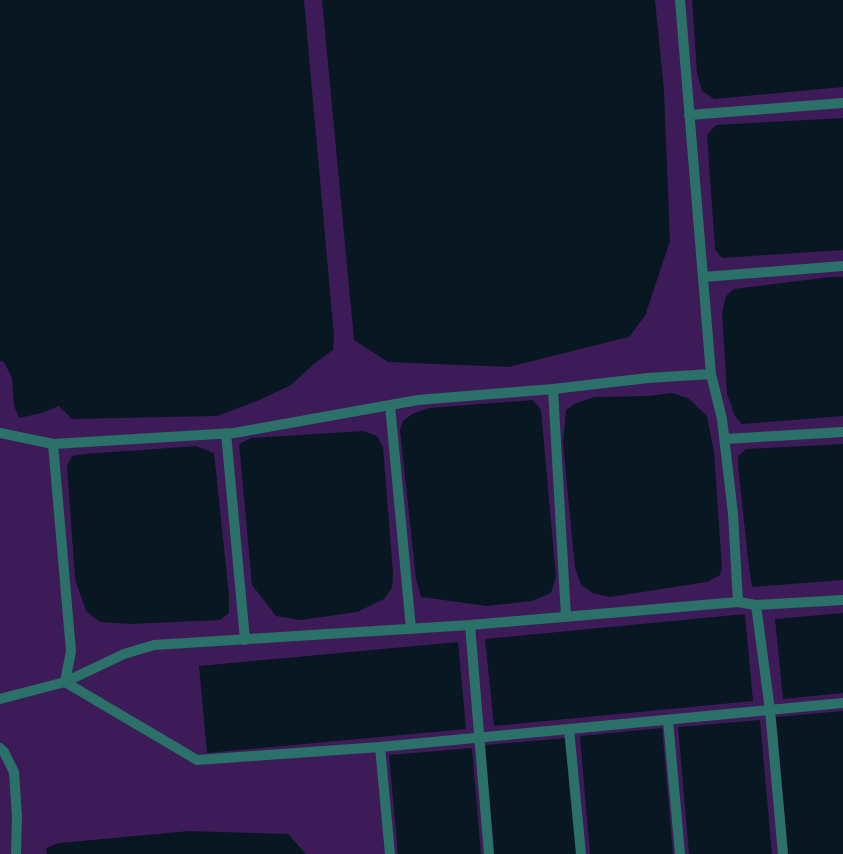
<!DOCTYPE html>
<html>
<head>
<meta charset="utf-8">
<style>
  body { margin:0 }
  canvas { display:block; background:#3c1b58 }
</style>
</head>
<body>
<canvas width="843" height="854"></canvas>
<script>
const ctx = document.querySelector('canvas').getContext('2d');
ctx.lineJoin = 'round';
function fillPath(path, color) { ctx.fillStyle = color; ctx.fill(path, 'evenodd'); }
const shape = rows => new Path2D(rows.map(r => 'M' + r).join(''));
function strokePath(path, color, width, dash) { ctx.strokeStyle = color; ctx.lineWidth = width; ctx.lineCap = dash ? 'butt' : 'round'; ctx.setLineDash(dash || []); ctx.stroke(path); }
const water = shape([
  [0,0,304,0,334,336,333,350,315,363,291,385,257,401,217,416,72,419,59,406,42,413,19,418,14,406,12,378,4,362,0,361],
  [322,0,655,0,664,90,670,241,645,316,629,337,509,367,388,362,354,340],
  [692,0,843,0,843,87,714,99,702,91,697,73],
  [843,118,843,250,722,258,715,250,707,135,716,125],
  [830,277,843,277,843,416,742,424,735,416,727,394,722,313,726,296,734,289],
  [672,393,688,398,707,416,714,452,722,568,720,575,707,582,610,597,593,593,581,585,575,568,563,444,566,410,576,403,595,397,648,396],
  [533,400,541,410,556,577,551,593,532,601,487,606,421,597,416,579,400,430,403,421,412,414,429,408],
  [363,431,377,436,383,447,393,573,392,588,384,599,357,612,300,620,276,616,252,585,239,444,251,438],
  [843,444,843,580,752,587,749,568,738,466,738,456,746,449],
  [196,446,214,453,229,595,229,613,220,620,130,624,100,622,86,611,75,579,67,466,72,456,85,454],
  [843,613,843,693,783,699,775,619],
  [745,614,753,701,494,726,485,639],
  [458,642,466,729,207,753,199,666],
  [843,711,843,854,788,854,776,717],
  [760,720,772,854,689,854,678,727],
  [662,728,673,854,590,854,580,736],
  [567,738,577,854,494,854,485,745],
  [472,748,481,854,398,854,389,755],
  [189,831,288,834,306,854,47,854,46,848,59,843]
]);
const service = shape([
  [680,0,711,374],
  [689,115,843,103],
  [703,277,843,266],
  [553,389,566,617],
  [390,405,411,629],
  [0,433,53,444,71,651,65,682],
  [226,433,245,640],
  [725,439,843,432],
  [53,444,234,433,418,400,553,389,648,378,711,374,722,419,733,514,738,602],
  [756,605,770,710,783,854],
  [470,625,489,854],
  [65,682,124,654,154,645,470,625,738,602,756,605,843,600],
  [0,699,65,682,197,760,380,747,843,703],
  [668,720,680,854],
  [569,729,581,854],
  [380,747,390,854],
  [0,748,4,752,14,772,17,816,16,854]
]);
fillPath(water, '#091723');
strokePath(service, '#2b7069', 10);
</script>
</body>
</html>
